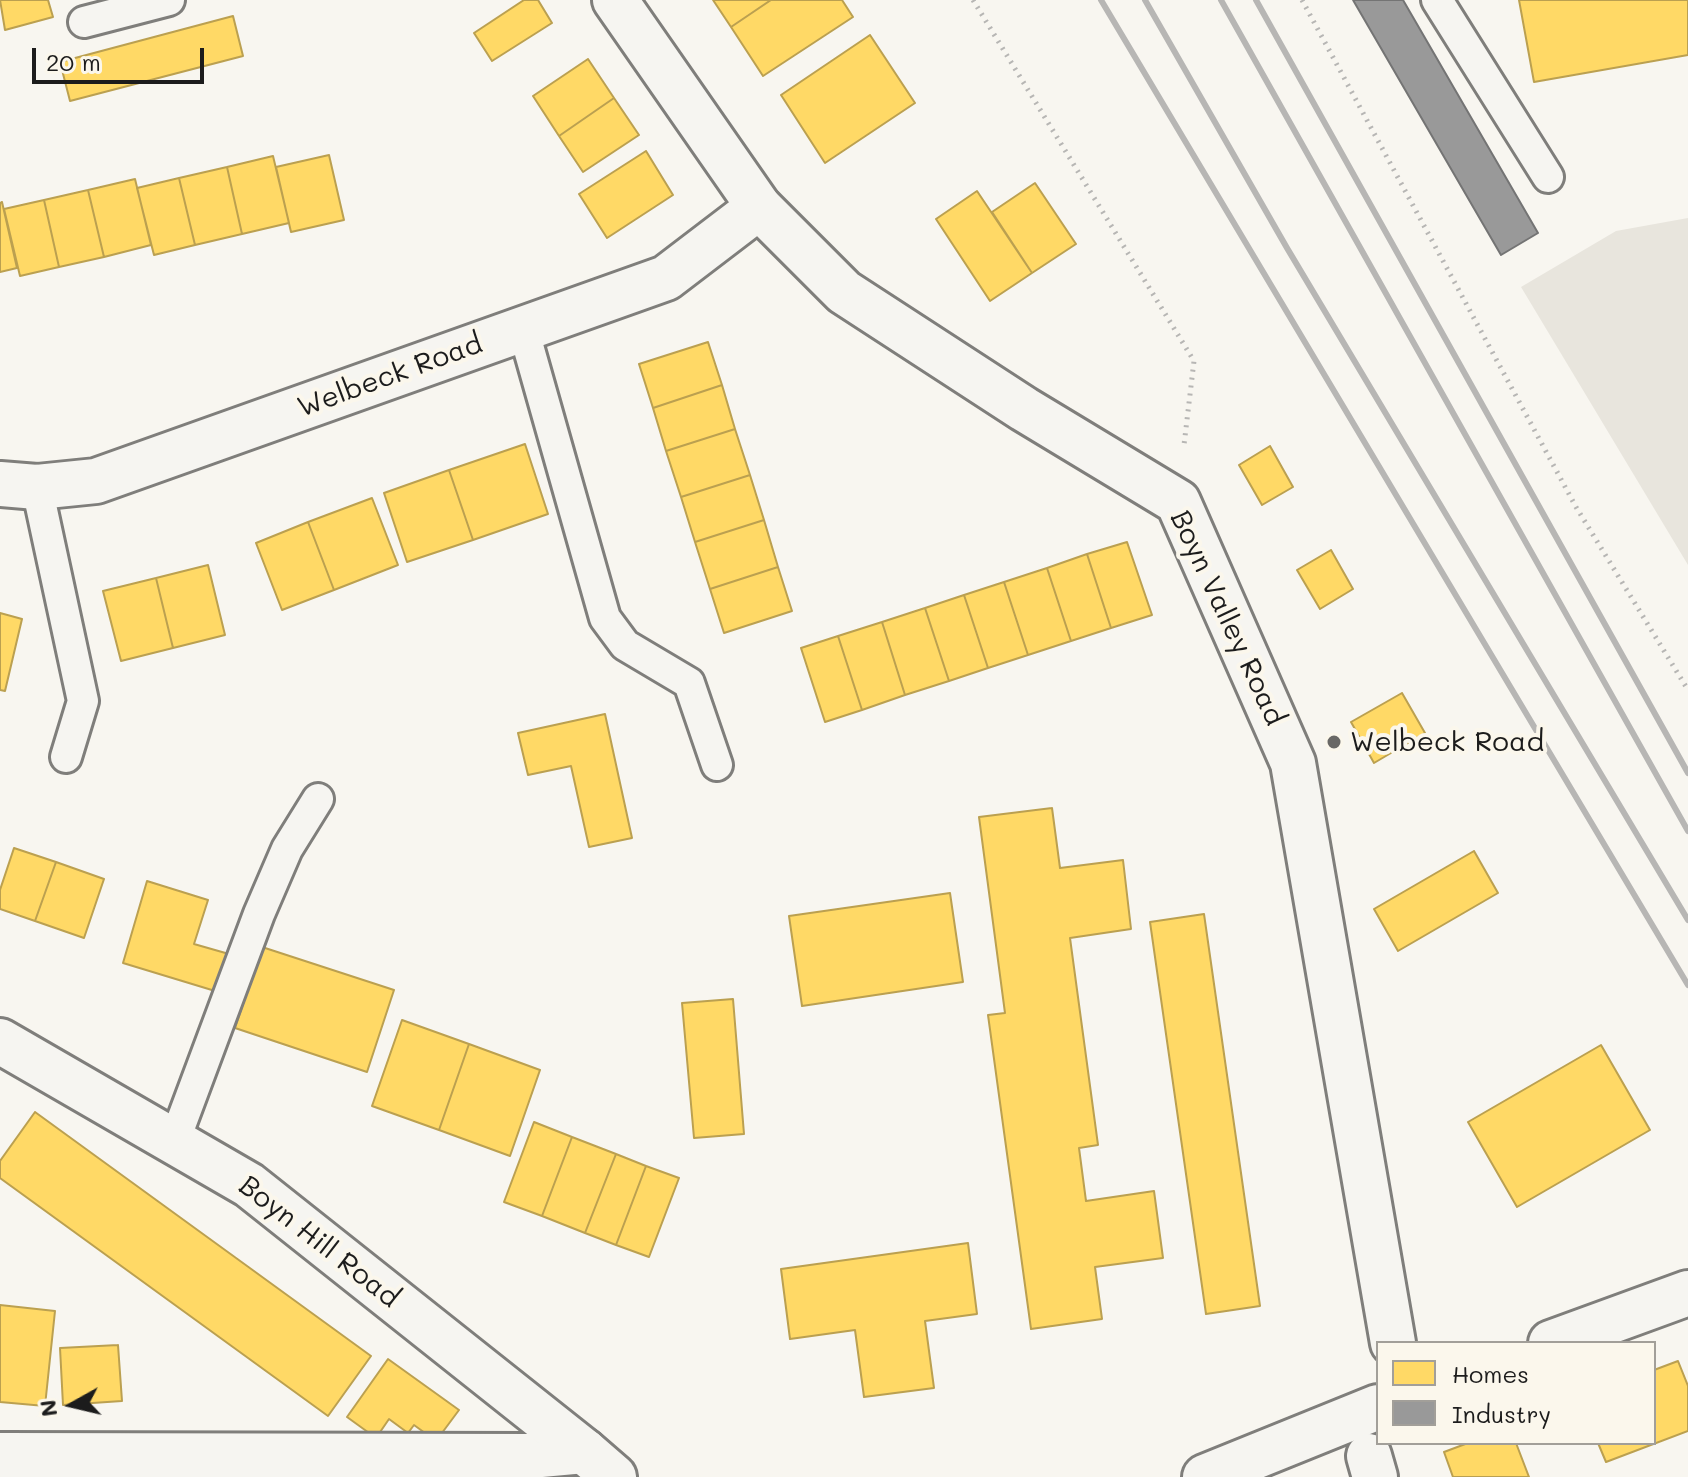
<!DOCTYPE html>
<html>
<head>
<meta charset="utf-8">
<style>
  body { margin:0 }
  #map { position:relative; width:1688px; height:1477px; overflow:hidden; background:#f8f6f0; font-family:Mali,sans-serif }
  canvas { display:block }
  .legend { position:absolute; left:1376px; top:1341px; width:280px; height:104px; box-sizing:border-box; background:#fbf7ec; border:2px solid #a29f99; margin:0; padding:10px 14px; list-style:none; font-size:24px; color:#1c1c1c }
  .legend li { display:flex; align-items:center; gap:16px; height:40px }
  .legend b { width:40px; border:2px solid #a29f99 }
  .north { position:absolute; left:32px; top:1365px; width:80px; height:80px; -webkit-text-stroke:6px #fbf7ec; paint-order:stroke; rotate:262deg; font-size:22px; font-weight:700; line-height:32px; text-align:center; color:#1c1c1c }
  .north::after { content:''; display:block; margin:auto; width:28px; height:36px; background:#1c1c1c; clip-path:polygon(50% 0,100% 100%,50% 72%,0 100%) }
  .scale { position:absolute; left:32px; top:48px; width:172px; height:36px; box-sizing:border-box; border:4px solid #1c1c1c; border-top:0; padding-left:10px; font-size:24px; line-height:28px; white-space:nowrap; color:#1c1c1c; -webkit-text-stroke:6px #fbf7ec; paint-order:stroke }
</style>
</head>
<body>
<div id="map">
<canvas width="1688" height="1477"></canvas>
<ul class="legend">
<li><b style="height:22px;background:#ffd966"></b>Homes</li>
<li><b style="height:22px;background:#999"></b>Industry</li>
</ul>
<div class="north">N</div>
<div class="scale">20 m</div>
</div>
<script>
const ctx = document.querySelector('canvas').getContext('2d');
ctx.lineJoin = 'round';
function fillPath(path, color) { ctx.fillStyle = color; ctx.fill(path, 'evenodd'); }
const shape = rows => new Path2D(rows.map(r => 'M' + r).join(''));
function strokePath(path, color, width, dash) { ctx.strokeStyle = color; ctx.lineWidth = width; ctx.lineCap = dash ? 'butt' : 'round'; ctx.setLineDash(dash || []); ctx.stroke(path); }
function label(font, color, halo, rows, align = 'center') {
  ctx.font = font + ' Mali,sans-serif'; ctx.lineWidth = 8; ctx.setLineDash([]); ctx.textBaseline = 'middle'; ctx.strokeStyle = halo; ctx.fillStyle = color; for (const [text, x, y, turn = 0] of rows) {
    ctx.save(); ctx.translate(x, y); ctx.rotate((+turn || 0) * Math.PI / 180); ctx.textAlign = isNaN(turn) ? turn : align; if (halo) ctx.strokeText(text, 0, 0); ctx.fillText(text, 0, 0); ctx.restore();
  }
}
const green = shape([
  [1688,218,1688,565,1521,287,1616,231]
]);
const homes = shape([
  [0,0,48,0,53,17,5,30,0,0],
  [524,0,538,0,552,23,492,61,474,33,524,0],
  [713,0,771,0,731,27,713,0],
  [771,0,842,0,853,17,763,76,731,27,771,0],
  [1519,0,1688,0,1688,55,1534,82,1519,0],
  [233,16,243,56,70,101,60,62,233,16],
  [870,35,915,103,825,163,781,95,870,35],
  [588,59,614,98,559,136,533,96,588,59],
  [614,98,639,135,583,172,559,136,614,98],
  [646,151,673,195,607,238,579,194,646,151],
  [329,155,344,220,291,232,276,167,329,155],
  [273,156,289,223,242,234,227,167,273,156],
  [227,167,242,234,195,245,179,178,227,167],
  [179,178,195,245,154,255,137,188,179,178],
  [135,179,151,245,104,257,88,190,135,179],
  [1035,183,1076,244,1032,273,992,212,1035,183],
  [88,190,104,257,59,267,44,200,88,190],
  [977,191,1032,273,990,301,936,219,977,191],
  [44,200,59,267,20,276,4,209,44,200],
  [2,202,17,268,0,272,0,203,2,202],
  [708,342,722,385,653,408,639,364,708,342],
  [722,385,735,429,666,451,653,408,722,385],
  [735,429,750,475,681,497,666,451,735,429],
  [525,444,548,514,473,540,449,470,525,444],
  [1270,446,1293,487,1262,505,1239,465,1270,446],
  [449,470,473,540,407,562,384,493,449,470],
  [750,475,764,520,695,542,681,497,750,475],
  [372,498,398,565,334,590,308,522,372,498],
  [764,520,778,567,710,589,695,542,764,520],
  [308,522,334,590,282,610,256,543,308,522],
  [1127,542,1152,615,1111,628,1087,554,1127,542],
  [1331,550,1353,589,1320,609,1297,570,1331,550],
  [1087,554,1111,628,1071,641,1047,568,1087,554],
  [208,565,225,635,173,648,156,578,208,565],
  [778,567,792,611,724,633,710,589,778,567],
  [1047,568,1071,641,1028,655,1004,582,1047,568],
  [156,578,173,648,121,661,103,591,156,578],
  [1004,582,1028,655,988,668,964,595,1004,582],
  [964,595,988,668,949,681,925,608,964,595],
  [925,608,949,681,905,695,882,622,925,608],
  [0,613,22,619,5,691,0,690,0,613],
  [882,622,905,695,862,710,838,636,882,622],
  [838,636,862,710,825,722,801,648,838,636],
  [1402,693,1425,733,1374,763,1351,722,1402,693],
  [605,714,632,838,589,847,571,766,528,775,518,733,605,714],
  [1052,808,1060,868,1123,860,1131,929,1070,938,1098,1145,1079,1148,1086,1201,1154,1191,1163,1258,1095,1267,1102,1319,1031,1329,988,1015,1005,1013,979,817,1052,808],
  [14,848,56,862,35,921,0,909,0,890,14,848],
  [1474,851,1498,893,1398,951,1374,909,1474,851],
  [56,862,104,879,84,938,35,921,56,862],
  [147,881,208,900,194,944,236,956,225,994,123,963,147,881],
  [950,893,963,982,802,1006,789,916,950,893],
  [1204,914,1260,1306,1206,1314,1150,922,1204,914],
  [262,947,394,990,367,1072,235,1028,262,947],
  [733,999,744,1134,694,1138,682,1003,733,999],
  [402,1020,469,1044,439,1130,372,1106,402,1020],
  [469,1044,540,1070,510,1156,439,1130,469,1044],
  [1601,1045,1650,1130,1517,1207,1468,1122,1601,1045],
  [35,1112,371,1356,328,1416,0,1178,0,1161,35,1112],
  [534,1122,572,1137,542,1216,504,1202,534,1122],
  [572,1137,616,1154,585,1233,542,1216,572,1137],
  [616,1154,646,1166,616,1245,585,1233,616,1154],
  [646,1166,679,1178,649,1257,616,1245,646,1166],
  [968,1243,977,1314,925,1321,934,1388,864,1397,855,1330,790,1339,781,1269,968,1243],
  [0,1305,55,1311,45,1406,0,1402,0,1305],
  [118,1345,122,1401,63,1405,60,1348,118,1345],
  [388,1359,459,1410,436,1441,414,1425,408,1433,389,1419,376,1438,347,1417,388,1359],
  [1678,1361,1688,1386,1688,1431,1606,1462,1598,1443,1654,1443,1654,1370,1678,1361],
  [1468,1443,1516,1443,1529,1477,1453,1477,1444,1452,1468,1443]
]);
const industry = shape([
  [1353,0,1403,0,1538,233,1501,255,1353,0]
]);
const path = shape([
  [973,0,1194,361,1184,445],
  [1302,0,1576,507,1688,690]
]);
const lane = shape([
  [1437,0,1548,177],
  [84,22,169,0],
  [523,328,605,618,625,645,689,683,717,765],
  [37,487,83,701,66,757],
  [174,1142,259,914,287,849,318,799]
]);
const street = shape([
  [0,484,37,487,96,481,666,278,759,207],
  [0,1455,531,1456,584,1451],
  [1369,1456,1375,1477]
]);
const secondary = shape([
  [615,0,759,207,844,292,1024,409,1178,502,1293,763,1393,1343],
  [0,1041,249,1185,584,1451,614,1477],
  [1551,1343,1688,1293],
  [1205,1477,1378,1407]
]);
const rail = shape([
  [1101,0,1688,985],
  [1145,0,1287,248,1688,920],
  [1221,0,1688,831],
  [1256,0,1688,773]
]);
const markers = [
  [1334,742,8,"#696866"]
];
const streetNames = [
  ["Welbeck Road",390,376,-20],
  ["Boyn Valley Road",1227,618,65],
  ["Boyn Hill Road",319,1242,38]
];
const poiNames = [
  ["Welbeck Road",1350,742]
];
fillPath(green, '#e8e5dd');
fillPath(homes, '#ffd966');
strokePath(homes, '#bba050', 2);
fillPath(industry, '#999');
strokePath(industry, '#747474', 2);
strokePath(lane, '#7f7e7b', 36);
strokePath(street, '#7f7e7b', 50);
strokePath(secondary, '#7f7e7b', 50);
strokePath(path, '#b7b6b4', 5, [2, 6]);
strokePath(lane, '#f6f5f1', 30);
strokePath(street, '#f6f5f1', 44);
strokePath(secondary, '#f6f5f1', 44);
strokePath(rail, '#b7b6b4', 6);
for (const [x, y, r, color] of markers) { const dot = new Path2D(); dot.arc(x, y, r, 0, 2 * Math.PI); ctx.fillStyle = color; ctx.fill(dot); strokePath(dot, '#fbf7ec', 3); }
label('28px', '#1c1c1c', '#fbf7ec', streetNames);
label('28px', '#1c1c1c', '#fbf7ec', poiNames, 'left');
</script>
</body>
</html>
